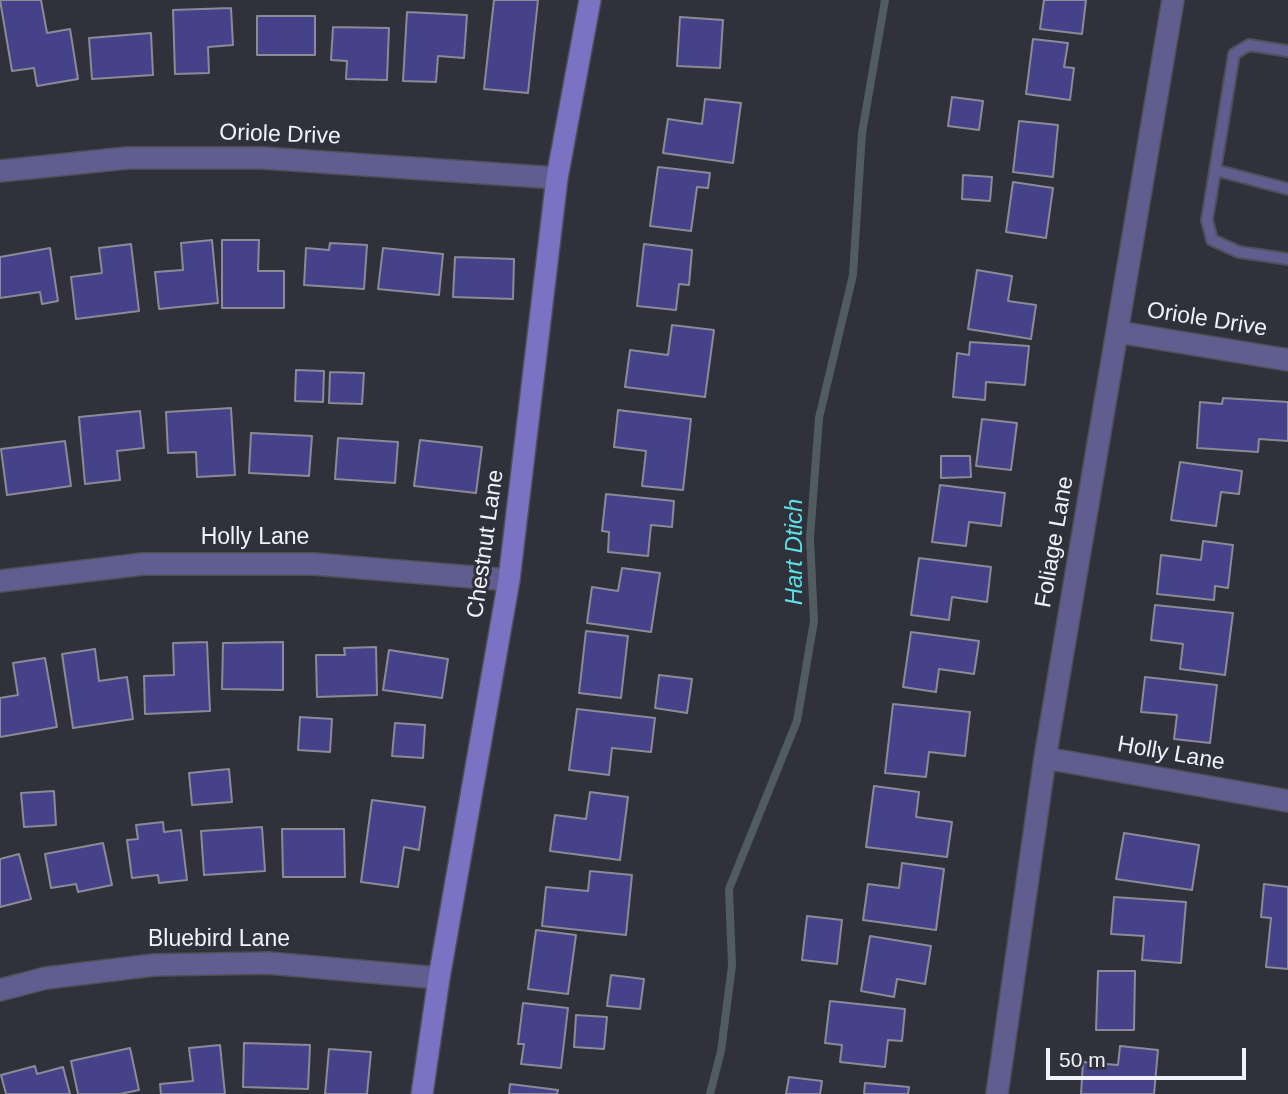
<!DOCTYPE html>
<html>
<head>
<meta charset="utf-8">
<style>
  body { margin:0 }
  #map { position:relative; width:1288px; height:1094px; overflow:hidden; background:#30313b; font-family:Helvetica,sans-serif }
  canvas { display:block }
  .scale { position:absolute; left:1046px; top:1048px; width:200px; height:32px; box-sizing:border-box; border:4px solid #f1f2f9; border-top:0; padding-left:9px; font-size:21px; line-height:24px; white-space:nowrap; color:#f1f2f9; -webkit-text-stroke:5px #30313b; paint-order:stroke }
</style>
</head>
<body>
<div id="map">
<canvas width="1288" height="1094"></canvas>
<div class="scale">50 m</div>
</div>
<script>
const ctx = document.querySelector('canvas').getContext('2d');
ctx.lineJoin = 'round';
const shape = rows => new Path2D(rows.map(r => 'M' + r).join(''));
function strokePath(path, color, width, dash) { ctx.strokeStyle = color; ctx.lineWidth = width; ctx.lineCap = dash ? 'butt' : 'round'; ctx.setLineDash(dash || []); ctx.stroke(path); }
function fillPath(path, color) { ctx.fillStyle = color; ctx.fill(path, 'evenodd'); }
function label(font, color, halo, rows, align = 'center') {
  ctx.font = font + ' Helvetica,sans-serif'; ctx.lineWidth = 6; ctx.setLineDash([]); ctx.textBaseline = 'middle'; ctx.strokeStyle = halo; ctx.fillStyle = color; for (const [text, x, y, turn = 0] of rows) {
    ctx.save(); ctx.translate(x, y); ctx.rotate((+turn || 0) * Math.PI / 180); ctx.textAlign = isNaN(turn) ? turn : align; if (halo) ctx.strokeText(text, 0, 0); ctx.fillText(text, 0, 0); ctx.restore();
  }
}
const stream = shape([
  [710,1094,721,1051,732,966,729,889,797,721,814,621,810,538,819,418,853,275,862,133,885,0]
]);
const building = shape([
  [0,0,41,0,47,33,70,29,78,79,37,86,34,68,12,71,0,0],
  [494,0,538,0,528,93,484,89,494,0],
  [1044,0,1086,0,1082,34,1040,29,1044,0],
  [231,8,233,45,208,47,209,73,175,74,173,10,231,8],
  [407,12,467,15,464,58,438,56,436,82,403,81,407,12],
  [257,16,315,16,315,55,257,55,257,16],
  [680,17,723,20,720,68,677,66,680,17],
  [333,27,389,28,387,80,346,79,347,61,331,60,333,27],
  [151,33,153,75,92,79,89,38,151,33],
  [1033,39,1068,43,1064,67,1074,68,1070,100,1026,94,1033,39],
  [952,97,983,101,979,130,948,126,952,97],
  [705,99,741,103,733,163,663,153,668,119,702,124,705,99],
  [1019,121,1058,125,1053,177,1013,172,1019,121],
  [658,167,710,173,708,188,697,187,691,231,650,226,658,167],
  [963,175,992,177,990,201,962,199,963,175],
  [1013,182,1053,188,1046,238,1006,232,1013,182],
  [212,240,218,303,159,309,155,272,183,270,181,243,212,240],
  [222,240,259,240,258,271,284,271,284,308,222,308,222,240],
  [330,243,367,245,364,289,304,285,306,248,329,250,330,243],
  [131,244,139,311,76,319,71,277,102,273,99,248,131,244],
  [644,244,692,250,689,285,679,284,676,310,637,306,644,244],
  [50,248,58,301,42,304,40,292,0,298,0,257,50,248],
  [383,248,443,254,439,295,378,289,383,248],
  [455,257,514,259,513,299,453,297,455,257],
  [977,270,1012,276,1008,301,1036,305,1031,339,968,329,977,270],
  [672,325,714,330,705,397,625,387,630,350,668,355,672,325],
  [970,342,1029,346,1025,385,986,382,985,400,953,397,957,353,969,355,970,342],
  [296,370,324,371,323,402,295,401,296,370],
  [330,372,364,373,362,404,329,403,330,372],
  [1223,398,1288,402,1288,441,1259,439,1258,452,1197,448,1200,402,1222,404,1223,398],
  [231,408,235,475,197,477,196,452,168,453,166,412,231,408],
  [618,410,691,419,683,490,642,486,646,451,614,447,618,410],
  [140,411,144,448,117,451,120,480,85,484,79,417,140,411],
  [982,419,1017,423,1011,470,976,466,982,419],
  [251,433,312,436,309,476,249,473,251,433],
  [338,438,398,442,395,483,335,479,338,438],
  [420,440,482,447,476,493,414,486,420,440],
  [65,441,71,486,7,495,1,449,65,441],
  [941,456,970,456,971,477,941,478,941,456],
  [1180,462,1242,471,1239,494,1221,492,1216,526,1171,520,1180,462],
  [940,485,1005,493,1001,526,969,522,966,546,932,542,940,485],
  [606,494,674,501,672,527,651,525,648,556,608,552,609,532,602,531,606,494],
  [1203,541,1233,545,1228,588,1215,586,1214,600,1157,594,1161,555,1201,560,1203,541],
  [919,558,991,567,987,602,952,597,949,620,911,615,919,558],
  [622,568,660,573,651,632,587,623,592,587,618,591,622,568],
  [1155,605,1233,613,1225,675,1180,669,1183,644,1151,640,1155,605],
  [586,631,628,636,621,698,579,693,586,631],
  [911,632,979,641,974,674,939,669,936,692,903,687,911,632],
  [207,642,210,711,145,714,144,676,174,675,173,643,207,642],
  [283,642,283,690,222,689,223,643,283,642],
  [376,647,377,695,317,697,316,655,345,655,344,648,376,647],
  [95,649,99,681,127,677,133,719,73,728,62,654,95,649],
  [389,650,448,659,442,698,383,690,389,650],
  [45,658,57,727,0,737,0,698,18,695,13,663,45,658],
  [659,675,692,679,687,713,655,708,659,675],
  [1145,677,1217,685,1210,743,1174,739,1177,715,1141,712,1145,677],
  [893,704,970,712,965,756,929,752,926,777,885,773,893,704],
  [577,709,655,718,651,752,612,748,609,775,569,770,577,709],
  [300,717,332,719,330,752,298,750,300,717],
  [395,723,425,725,423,758,392,756,395,723],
  [229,769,232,802,192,805,189,773,229,769],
  [874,786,919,792,916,817,952,822,947,857,866,847,874,786],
  [54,791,56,825,24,827,21,793,54,791],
  [590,792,628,797,620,860,550,851,555,815,586,819,590,792],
  [372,800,425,807,419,850,404,847,398,887,361,882,372,800],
  [163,822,164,832,181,830,187,880,159,883,158,875,132,878,127,840,138,839,136,825,163,822],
  [262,827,265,871,204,875,201,831,262,827],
  [282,829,344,829,345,877,283,877,282,829],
  [1124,833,1199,845,1192,890,1116,879,1124,833],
  [103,843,112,885,78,892,76,884,51,888,45,854,103,843],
  [19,854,31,899,0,907,0,859,19,854],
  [902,863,944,869,936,930,863,920,868,884,899,888,902,863],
  [590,871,632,875,626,935,542,926,546,887,588,891,590,871],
  [1264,884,1288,887,1288,969,1266,967,1271,918,1261,917,1264,884],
  [1114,897,1186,902,1181,963,1142,960,1144,936,1111,934,1114,897],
  [807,916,842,920,837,964,802,960,807,916],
  [536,930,576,935,568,994,528,989,536,930],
  [870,936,931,946,925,984,897,979,894,997,861,991,870,936],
  [1098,971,1135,971,1134,1030,1096,1030,1098,971],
  [611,975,644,979,640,1009,607,1006,611,975],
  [830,1001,905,1009,902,1041,888,1040,885,1067,840,1062,842,1045,825,1043,830,1001],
  [523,1003,568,1008,561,1068,521,1064,524,1044,518,1044,523,1003],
  [576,1015,607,1017,604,1049,574,1047,576,1015],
  [244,1043,310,1045,308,1089,243,1087,244,1043],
  [220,1045,225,1094,161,1094,160,1084,193,1081,189,1048,220,1045],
  [1120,1046,1158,1050,1154,1094,1081,1094,1083,1062,1118,1065,1120,1046],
  [130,1048,139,1090,120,1094,78,1094,71,1061,130,1048],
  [329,1049,371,1052,367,1094,325,1094,329,1049],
  [35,1066,37,1074,63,1067,70,1094,6,1094,1,1075,35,1066],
  [789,1077,822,1081,820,1094,786,1094,789,1077],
  [865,1083,909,1087,908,1094,864,1094,865,1083],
  [510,1084,558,1090,557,1094,509,1094,510,1084]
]);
const lane = shape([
  [1288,51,1249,45,1234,54,1207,220,1212,240,1239,252,1288,259],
  [1215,170,1288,189]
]);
const street = shape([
  [0,171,127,158,263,158,557,178],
  [1118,332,1288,360],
  [0,581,143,564,314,564,509,580],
  [1045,758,1288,801],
  [0,990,46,978,154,965,268,963,439,978],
  [997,1094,1045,758,1173,0]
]);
const secondary = shape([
  [422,1094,439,978,509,580,557,178,590,0]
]);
const streetNames = [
  ["Oriole Drive",280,135,2],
  ["Oriole Drive",1207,320,9],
  ["Holly Lane",255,538],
  ["Foliage Lane",1055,542,-80],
  ["Chestnut Lane",486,544,-82],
  ["Holly Lane",1171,754,10],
  ["Bluebird Lane",219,940]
];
const waterNames = [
  ["Hart Dtich",795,552,-90]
];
strokePath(stream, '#505c5f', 8);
fillPath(building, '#46428a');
strokePath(building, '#8a8b97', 2);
strokePath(lane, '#4f5059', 14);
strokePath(street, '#4f5059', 24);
strokePath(secondary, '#4f5059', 24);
strokePath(lane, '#605d8f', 10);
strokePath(street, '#605d8f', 21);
strokePath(secondary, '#7a73c3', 21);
label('23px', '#f1f2f9', '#30313b', streetNames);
label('italic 24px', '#59e1e5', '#30313b', waterNames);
</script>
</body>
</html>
